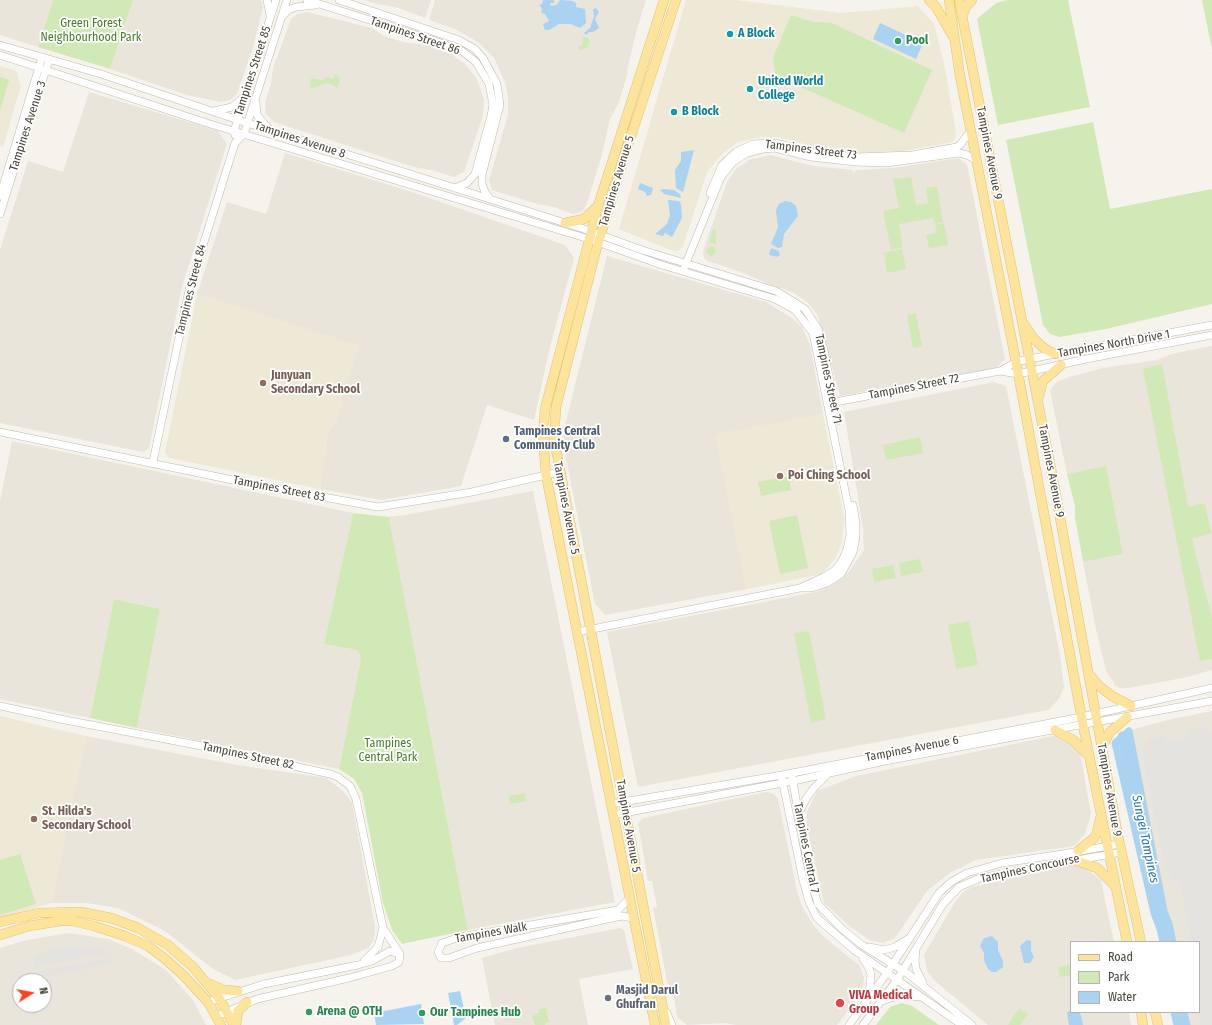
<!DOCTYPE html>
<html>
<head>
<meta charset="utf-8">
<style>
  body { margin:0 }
  #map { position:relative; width:1212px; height:1025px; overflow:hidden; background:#f6f3ec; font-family:"Fira Sans Condensed",sans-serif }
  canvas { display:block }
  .legend { position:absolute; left:1070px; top:941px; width:130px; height:72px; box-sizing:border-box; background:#fff; border:1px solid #b7b4b0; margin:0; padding:5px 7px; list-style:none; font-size:12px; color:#4a4439 }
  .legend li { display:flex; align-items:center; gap:8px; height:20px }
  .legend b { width:20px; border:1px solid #b7b4b0 }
  .north { position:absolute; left:12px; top:973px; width:40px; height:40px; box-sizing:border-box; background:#fff; border:1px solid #b7b4b0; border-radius:50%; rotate:79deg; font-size:11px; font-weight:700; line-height:16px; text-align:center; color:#4a4439 }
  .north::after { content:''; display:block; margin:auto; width:14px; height:18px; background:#f84520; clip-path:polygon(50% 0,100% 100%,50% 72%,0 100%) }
</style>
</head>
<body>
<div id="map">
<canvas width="1212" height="1025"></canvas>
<ul class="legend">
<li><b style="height:5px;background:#fde49d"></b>Road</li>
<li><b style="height:11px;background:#d1e9b6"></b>Park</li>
<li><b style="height:11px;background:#aad2f1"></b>Water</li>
</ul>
<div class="north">N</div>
</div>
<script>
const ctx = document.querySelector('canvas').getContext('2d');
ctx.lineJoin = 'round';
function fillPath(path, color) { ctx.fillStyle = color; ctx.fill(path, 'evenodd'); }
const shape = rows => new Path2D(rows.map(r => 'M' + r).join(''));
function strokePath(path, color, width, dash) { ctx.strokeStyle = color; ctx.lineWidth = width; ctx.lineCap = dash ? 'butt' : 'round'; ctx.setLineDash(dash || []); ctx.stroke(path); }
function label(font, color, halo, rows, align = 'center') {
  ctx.font = font + ' "Fira Sans Condensed",sans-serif'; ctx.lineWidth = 3.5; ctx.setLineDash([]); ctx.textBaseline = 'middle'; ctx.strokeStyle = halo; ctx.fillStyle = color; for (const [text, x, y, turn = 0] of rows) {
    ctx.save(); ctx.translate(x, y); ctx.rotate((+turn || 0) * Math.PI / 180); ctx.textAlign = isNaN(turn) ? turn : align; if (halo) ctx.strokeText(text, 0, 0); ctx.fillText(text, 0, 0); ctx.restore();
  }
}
const residential = shape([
  [0,0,53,0,38,47,0,35],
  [133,0,261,0,263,7,253,47,237,94,230,100,220,102,187,95,110,69],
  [364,0,431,0,425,18,399,8,377,4],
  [435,0,646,0,636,32,627,71,628,72,619,102,610,119,601,158,586,206,581,212,573,214,554,207,537,204,492,190,489,180,508,115,508,97,505,82,494,58,478,42,455,29,429,20],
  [307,12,372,28,386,37,404,42,425,45,451,54,466,65,477,79,484,100,483,116,464,172,454,177,432,170,414,167,274,122,266,114,265,102,271,84,273,68,291,19,297,14],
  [89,92,218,131,227,144,182,287,149,448,143,452,0,423,0,250,28,161,63,172],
  [285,153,412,192,565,245,574,258,550,347,534,420,487,405,461,486,382,500,320,489,327,436,336,420,358,346,197,294,227,202,266,214],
  [770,155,813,166,853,170,853,173,857,170,894,168,959,158,967,165,1005,359,996,368,840,396,817,314,806,301,792,292,768,284,741,272,708,261,704,258,703,251,727,182,736,169,749,160],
  [607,256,766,302,792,318,802,327,810,345,823,414,716,435,747,589,605,615,595,604,562,438],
  [1212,346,1212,670,1183,678,1128,688,1119,688,1114,685,1115,684,1106,671,1096,629,1083,562,1123,554,1106,467,1067,474,1050,390,1057,382,1066,378,1103,368,1157,360,1171,354],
  [994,382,1006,386,1060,655,1064,688,1058,700,1048,710,638,787,607,632,795,596,820,591,835,583,848,573,864,550,863,528,844,412],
  [12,441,353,513,324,644,357,650,361,658,339,769,137,728,160,609,114,599,90,718,0,699,0,501],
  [533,491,615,902,468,930,389,517,405,515],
  [1212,711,1212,1025,1190,1025,1188,1012,1199,1012,1199,942,1174,942,1171,926,1165,910,1132,750,1130,730,1168,720],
  [1068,733,1077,736,1091,814,1085,834,1074,846,976,860,950,873,927,891,895,938,883,943,869,940,851,927,824,903,807,827,807,812,817,791,856,776],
  [86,736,237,765,327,778,344,792,352,803,375,926,374,940,368,948,351,955,235,980,213,969,165,931,118,908,86,903,51,903],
  [766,792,774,794,778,799,797,891,802,906,814,926,822,935,860,966,864,978,862,990,854,1003,837,1025,736,1025,724,1023,687,1025,677,1017,674,997,667,981,653,908,657,907,652,881,648,881,638,823,643,818],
  [1072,865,1083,867,1097,877,1101,881,1114,942,1071,942,1071,1012,1129,1012,1131,1025,988,1025,935,981,927,971,924,955,955,902,963,892,972,887],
  [620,928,624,930,633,969,579,979,588,1025,495,1025,482,958,517,948],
  [68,933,108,939,132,949,166,970,193,1000,206,1025,0,1025,0,948,27,940],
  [20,981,44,981,44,1005,20,1005]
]);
const education = shape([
  [686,0,736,0,841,13,918,6,934,24,945,68,956,132,955,138,952,142,904,151,852,153,824,149,777,137,761,137,738,142,722,154,707,172,683,246,678,251,673,251,619,229],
  [0,66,16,71,21,86,3,147,0,146],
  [197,294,358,346,336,420,327,436,320,489,169,458,167,456,165,452],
  [823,414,844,517,842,543,835,559,822,574,747,589,716,434],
  [0,716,86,736,51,903,0,919]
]);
const green = shape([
  [53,0,133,0,110,69,38,47],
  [1008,0,1068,0,1090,107,998,125,977,19,996,3],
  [1202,0,1212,0,1212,50],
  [791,15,813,22,832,23,932,70,904,133,776,76,773,58],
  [583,37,587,37,590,41,587,48,581,50,577,48,583,44],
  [335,74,340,79,337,89,333,85,327,83,314,88,310,87,311,78,322,80,327,77,333,79],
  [0,77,9,80,0,111],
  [1093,122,1110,209,1212,189,1212,304,1106,329,1059,337,1050,334,1043,325,1006,140],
  [911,177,916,205,928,203,926,188,937,186,943,222,935,224,933,218,899,224,903,247,891,250,883,211,899,208,893,179],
  [944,223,948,245,929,248,926,235,937,233,935,225],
  [713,229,716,230,716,244,709,242],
  '706.5 251a4.5 4.5 0 1 1 9 0a4.5 4.5 0 1 1-9 0Z',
  [902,249,906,269,887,273,884,253],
  [916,313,922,346,913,348,907,315],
  [1162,364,1188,507,1205,503,1211,533,1192,539,1212,619,1212,659,1200,661,1143,369],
  [920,437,923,453,886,460,883,445],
  [1106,466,1123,554,1083,562,1075,517,1075,506,1067,474],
  [789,476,791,490,761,496,758,482],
  [353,513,389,517,468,930,402,944,392,930,383,903,362,793,354,779,339,769,361,658,357,650,324,644],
  [797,515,808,568,780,574,769,521],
  [920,559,923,572,901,576,899,563],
  [893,565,896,578,874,582,872,569],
  [114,599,160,609,137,728,90,718],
  [969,621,978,665,956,669,948,625],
  [809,631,826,719,811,723,794,633],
  [525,793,527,801,510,804,509,796],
  [20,854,36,904,0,915,0,860],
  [1071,964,1071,975,1060,977,1058,967],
  [902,1003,912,1006,939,1025,876,1025,890,1007],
  [546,1008,549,1022,545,1023,545,1025,535,1025,532,1017,539,1012,539,1009],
  [1019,1008,1028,1014,1020,1025,1008,1025]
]);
const parking = shape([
  [1204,726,1212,736,1212,1025,1200,1025,1198,1012,1199,942,1188,942,1190,932,1181,886,1177,881,1174,883,1166,871,1142,752,1148,739,1165,736,1167,742,1188,738,1186,730],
  [69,947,97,949,107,953,35,967,33,955],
  [110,958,111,964,44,977,44,981,38,981,36,972],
  [44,981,49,1010,43,1011,42,1005,44,1005]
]);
const water = shape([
  [543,0,554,0,554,3,550,3,551,6,557,5,560,0,573,1,576,3,576,7,585,9,586,23,580,28,571,24,559,24,549,30,545,30,543,24,549,21,545,14,541,13,542,8,539,5,542,4],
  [596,8,599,12,595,19,599,28,593,32,589,32,586,35,584,33,590,28,594,16,593,9],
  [880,23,923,43,916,59,873,39],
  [694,150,683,192,676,188,675,170,681,161,681,152],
  [640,183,653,188,651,195,647,196,645,192,638,189],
  [664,189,674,190,680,194,681,198,664,194,660,190],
  [668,200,679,201,681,204,682,218,672,237,665,233,663,236,655,234,667,224,670,215],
  [785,201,791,202,796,206,798,216,784,234,782,247,778,248,771,244,778,227,776,210,779,204],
  [771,248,779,251,780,256,777,256,778,257,769,255],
  [992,936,998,942,998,950,1003,961,1003,967,996,972,992,972,988,969,984,960,984,953,980,946,984,938],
  [1027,940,1031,941,1031,951,1034,957,1030,963,1024,963,1020,946],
  [460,991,466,1018,457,1025,454,1025,448,993],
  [421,1004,424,1024,376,1025,374,1013],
  [1071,1011,1080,1012,1083,1025,1069,1025,1067,1012]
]);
const canal = shape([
  [1163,942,1160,929,1154,913,1115,743,1129,731,1164,911,1169,924,1173,942],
  [1174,1012,1177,1025],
  [1184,1012,1187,1025]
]);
const river = shape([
  [1123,737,1159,911,1167,942],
  [1178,1012,1182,1025]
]);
const minor = shape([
  [267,0,270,15],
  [307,0,432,40,462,51,476,62,489,84,493,105,491,116,475,174,467,183,455,188],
  [339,0,459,40,475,49,483,58,497,84,500,105,482,175,482,184,485,192,490,199],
  [282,17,288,10,296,7,316,5],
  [0,45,101,74,247,123,455,188,584,229,642,250,776,291,805,309,818,329,824,350,837,421],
  [0,55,207,123,589,239,662,265,775,299,795,310,813,333,849,510,850,535,847,549,842,561,835,570,824,577,800,588,577,632],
  [256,103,257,115,269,129],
  [214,111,232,107,244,97],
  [235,135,234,131,276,0],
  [710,193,722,165,736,152,753,144,775,143,813,152,856,157,912,155,957,147,961,144,970,131],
  [0,196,42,57],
  [0,214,49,60],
  [684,268,721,177,733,162,747,153,763,149,775,148,811,157,856,162,886,163,959,153,967,155,976,160],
  [1000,371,1018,374,1086,359,1212,335],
  [830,403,1000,371,1016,362,1029,359,1212,325],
  [0,432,252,484,378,507,472,492,559,472],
  [153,462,189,290,235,143,244,134,287,0],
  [801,588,812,588,827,583,841,574,853,552,856,537,856,523,853,505],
  [0,706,65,720,202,746,330,774,338,777,350,786,356,799,383,928,400,954,399,962,392,966,349,978,257,999,217,1016],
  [792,777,810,878,818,904,842,929,862,945,907,973,972,1025],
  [782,779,803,880,809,902,817,918,854,950,962,1025],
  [611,804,782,775,1081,717,1212,688],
  [799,813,806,799,813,789,828,774],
  [613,815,793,781,885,761,1008,738,1212,701],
  [630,898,618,910,460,937,442,943,438,952,441,958,449,958,477,948,607,919,622,916,633,918],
  [869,947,884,950,895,947,908,939],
  [916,951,915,960,916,969,923,983],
  [863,959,869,968,871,975,869,994],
  [364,961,378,947,383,928],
  [882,1001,901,995,920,997],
  [208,1002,264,984,358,965,372,961,390,951,399,954],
  [667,1013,672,1025],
  [849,1025,887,973,939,893,951,882,967,873,1002,863,1063,854,1120,844],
  [863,1025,897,980,943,904,959,887,980,878,1121,852]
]);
const major = shape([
  [929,0,936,7,952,35],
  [949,0,960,76,1016,362,1083,725,1127,942],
  [959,0,1053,479,1118,836,1141,942],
  [962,17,966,7,972,0],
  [565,223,584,219,598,206],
  [1024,324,1034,339,1045,349,1055,354],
  [1039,396,1043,381,1061,365],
  [1089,674,1099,686,1112,696,1131,706],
  [1055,730,1073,740,1089,756],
  [1102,747,1110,732,1127,717],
  [1078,851,1094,838,1097,833,1100,819],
  [1074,860,1097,868,1115,886],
  [0,922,39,913,81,912,111,918,138,928,168,945,193,967,219,998,234,1025],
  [0,935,29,926,60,921,73,921,94,926,125,936,148,946,164,958,184,976,208,1002,221,1025],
  [210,984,224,990,238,991],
  [1141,1012,1143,1025],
  [1155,1012,1158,1025],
  [236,1025,238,1011,247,1002],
  [655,1025,546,475,543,437,545,409,598,206,664,0],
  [666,1025,554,438,556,407,595,254,626,151,676,0]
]);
const markers = [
  [730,34,4,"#0f9aa8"],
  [898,41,4,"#2e9e5b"],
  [750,89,4,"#0f9aa8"],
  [674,112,4,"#0f9aa8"],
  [263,383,4,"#8d6e63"],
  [506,439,4,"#5c6f8a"],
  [780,476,4,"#8d6e63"],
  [34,819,4,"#8d6e63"],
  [608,998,4,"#6b7280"],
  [840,1003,5,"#e0444e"],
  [309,1012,4,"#2e9e5b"],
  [422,1013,4,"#2e9e5b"]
];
const parkNames = [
  ["Green Forest",91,24],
  ["Neighbourhood Park",91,38],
  ["Tampines",388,744],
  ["Central Park",388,758]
];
const cultureNames = [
  ["A Block",738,34],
  ["United World",758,82],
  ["College",758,96],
  ["B Block",682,112]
];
const streetNames = [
  ["Tampines Street 86",415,36,19],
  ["Tampines Street 85",253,71,-72],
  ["Tampines Avenue 3",28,126,-72],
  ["Tampines Avenue 8",300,140,18],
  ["Tampines Street 73",811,150,7],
  ["Tampines Avenue 9",989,153,79],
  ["Tampines Avenue 5",617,181,-73],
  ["Tampines Street 84",191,290,-76],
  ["Tampines North Drive 1",1114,344,-10],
  ["Tampines Street 71",828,379,78],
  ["Tampines Street 72",914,387,-11],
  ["Tampines Avenue 9",1051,471,79],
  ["Tampines Street 83",279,489,11],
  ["Tampines Avenue 5",566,508,79],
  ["Tampines Avenue 6",912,749,-11],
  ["Tampines Street 82",248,756,12],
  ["Tampines Avenue 9",1109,790,80],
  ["Tampines Avenue 5",628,826,80],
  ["Tampines Central 7",806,848,79],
  ["Tampines Concourse",1030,869,-12],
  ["Tampines Walk",491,933,-10]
];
const leisureNames = [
  ["Pool",906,41],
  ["Arena @ OTH",317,1012],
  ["Our Tampines Hub",430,1013]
];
const educationNames = [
  ["Junyuan",271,376],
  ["Secondary School",271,390],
  ["Poi Ching School",788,476],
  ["St. Hilda's",42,812],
  ["Secondary School",42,826]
];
const serviceNames = [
  ["Tampines Central",514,432],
  ["Community Club",514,446]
];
const worshipNames = [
  ["Masjid Darul",616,991],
  ["Ghufran",616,1005]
];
const healthNames = [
  ["VIVA Medical",849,996],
  ["Group",849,1010]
];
const waterNames = [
  ["Sungei Tampines",1145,839,78]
];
fillPath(residential, '#eae5da');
fillPath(education, '#eee8d6');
fillPath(green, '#d1e9b6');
fillPath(parking, '#e5e3e0');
fillPath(water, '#aad2f1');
strokePath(canal, '#aad2f1', 7);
strokePath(river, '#aad2f1', 11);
strokePath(minor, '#c1bbae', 8);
strokePath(major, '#e4c26c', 10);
strokePath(minor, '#fff', 7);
strokePath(major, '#fde49d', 9);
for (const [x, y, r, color] of markers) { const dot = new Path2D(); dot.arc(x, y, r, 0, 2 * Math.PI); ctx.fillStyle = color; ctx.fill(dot); strokePath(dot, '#fff', 1.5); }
label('12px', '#497d2b', '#fff', parkNames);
label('bold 12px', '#0d838f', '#fff', cultureNames, 'left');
label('12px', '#4a4439', '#fff', streetNames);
label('bold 12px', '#27864d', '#fff', leisureNames, 'left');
label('bold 12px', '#785e54', '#fff', educationNames, 'left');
label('bold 12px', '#4e5e75', '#fff', serviceNames, 'left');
label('bold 12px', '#5b616d', '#fff', worshipNames, 'left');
label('bold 12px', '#be3a42', '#fff', healthNames, 'left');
label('italic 13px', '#2f77af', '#fff', waterNames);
</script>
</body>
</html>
